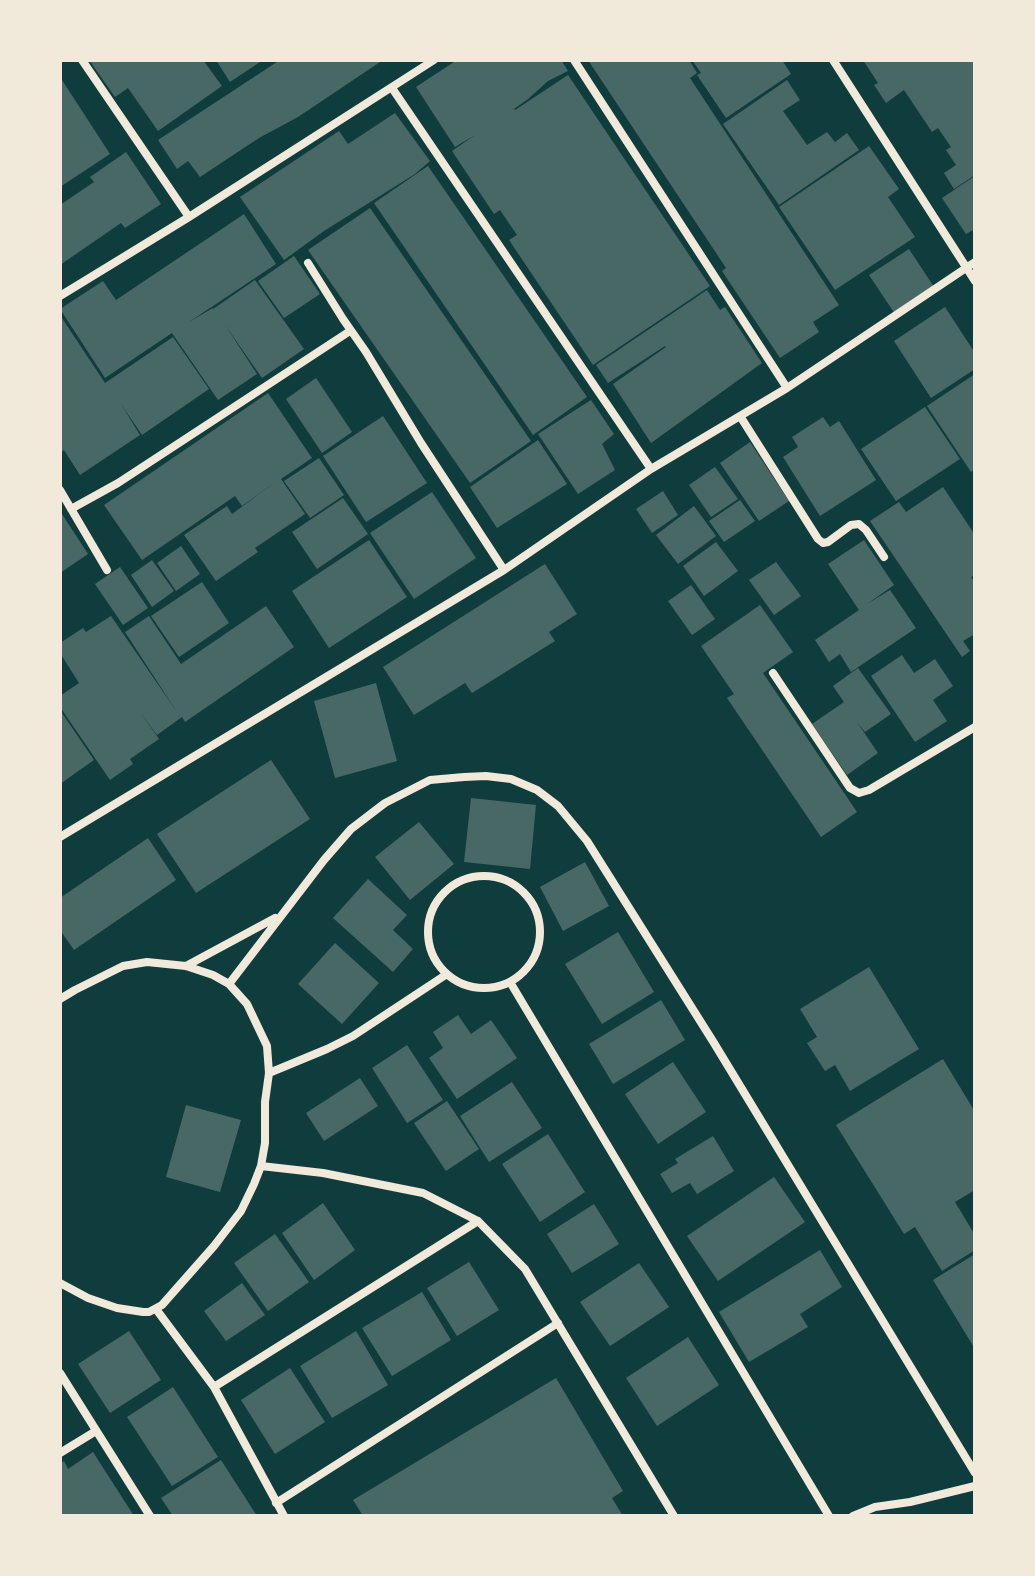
<!DOCTYPE html>
<html>
<head>
<meta charset="utf-8">
<style>
  body { margin:0 }
  #map { position:relative; width:1035px; height:1576px; overflow:hidden; background:#0f3d3e; font-family:Mulish,sans-serif }
  canvas { display:block }
  .frame { position:absolute; inset:0; border:62px solid #f1e9da; pointer-events:none }
</style>
</head>
<body>
<div id="map">
<canvas width="1035" height="1576"></canvas>
<div class="frame"></div>
</div>
<script>
const ctx = document.querySelector('canvas').getContext('2d');
ctx.lineJoin = 'round';
function fillPath(path, color) { ctx.fillStyle = color; ctx.fill(path, 'evenodd'); }
const shape = rows => new Path2D(rows.map(r => 'M' + r).join(''));
function strokePath(path, color, width, dash) { ctx.strokeStyle = color; ctx.lineWidth = width; ctx.lineCap = dash ? 'butt' : 'round'; ctx.setLineDash(dash || []); ctx.stroke(path); }
const building = shape([
  [89,60,203,60,222,86,158,131,128,88,115,97],
  [216,60,263,60,230,82],
  [280,60,383,60,298,117,259,138,200,177,188,161,177,169,158,140],
  [457,60,561,60,568,71,548,81,528,99,514,109,515,110,568,75,710,286,593,365,509,240,517,235,500,210,494,214,452,151,475,135,455,147,416,87],
  [588,60,689,60,697,73,690,78,839,305,813,322,819,332,780,358,722,271,726,268],
  [692,60,782,60,791,74,726,118,697,75,701,73],
  [863,60,975,60,975,175,954,189,944,173,956,165,946,150,951,147,938,128,932,132,904,90,886,103,874,85,878,83],
  [60,77,110,154,60,187],
  [787,80,800,100,783,111,807,145,827,132,835,142,847,133,859,150,779,205,723,124],
  [395,113,430,161,415,174,324,231,284,260,240,197,339,131,348,144],
  [869,146,899,189,888,197,915,237,835,290,779,207],
  [126,152,161,204,125,228,121,223,60,265,60,205,94,182,90,177],
  [428,166,587,397,533,435,374,203],
  [975,176,975,229,966,234,942,198],
  [370,208,531,441,470,483,308,250],
  [244,214,276,264,189,322,213,308,213,309,255,280,304,349,262,378,225,325,257,374,218,400,172,333,105,378,60,309,103,281,116,300],
  [909,249,934,287,895,314,869,275],
  [294,256,320,294,284,318,258,281],
  [707,290,720,310,725,307,762,363,651,443,613,384,666,347,665,346,608,383,596,365],
  [945,307,975,353,975,369,931,398,894,341],
  [60,315,105,383,173,337,209,389,142,435,121,404,140,435,80,475,64,450,60,453],
  [975,374,975,469,971,472,927,406],
  [316,378,352,432,322,453,286,399],
  [268,393,312,458,281,479,305,514,255,548,258,552,216,581,184,535,227,506,232,514,277,481,242,506,235,496,142,560,104,505],
  [591,400,614,434,602,444,615,470,578,494,538,434],
  [925,407,960,459,896,501,861,449],
  [383,416,427,483,366,522,323,456],
  [823,417,830,427,839,421,876,480,820,516,783,457,798,447,792,437],
  [538,440,567,484,497,528,470,487],
  [750,442,789,501,759,521,720,463],
  [319,458,344,495,310,518,284,481],
  [715,467,738,499,711,517,689,485],
  [943,487,975,535,975,575,971,577,975,583,975,634,963,641,970,651,962,657,870,521,899,502,906,512],
  [663,491,678,515,652,533,636,509],
  [432,492,476,558,414,599,370,533],
  [343,498,368,534,317,569,292,532],
  [740,500,755,521,724,542,709,521],
  [694,506,716,536,678,564,656,535],
  [62,514,88,554,60,573,60,516],
  [369,540,407,597,329,648,292,591],
  [864,540,894,585,867,604,890,590,916,628,851,672,840,654,829,662,815,640,859,610,828,564],
  [716,542,738,571,704,596,683,566],
  [181,546,200,574,176,591,157,563],
  [152,560,174,591,152,607,131,575],
  [776,562,801,596,774,615,749,580],
  [545,564,577,614,549,632,555,641,472,693,465,683,414,715,383,667],
  [120,567,148,608,123,625,95,584],
  [202,582,229,623,179,657,151,616],
  [691,585,715,619,692,635,668,601],
  [760,605,793,652,763,673,857,812,821,837,727,698,734,694,701,646],
  [266,606,294,647,185,722,182,717,157,735,141,713,159,739,130,759,133,764,110,780,60,707,60,696,79,683,60,653,60,643,83,628,86,632,111,616,177,712,125,632,149,616,181,664],
  [902,655,914,673,935,659,953,686,933,700,947,721,915,742,871,676],
  [858,668,891,714,865,732,857,722,878,753,847,775,812,724,844,702,833,686],
  [376,683,397,761,335,778,314,701],
  [60,710,94,760,60,784],
  [271,760,310,819,196,893,157,834],
  [471,798,536,805,530,869,464,862],
  [419,822,454,864,410,900,375,857],
  [148,838,176,880,74,950,60,930,60,898],
  [585,862,609,906,563,931,540,887],
  [368,879,407,915,393,930,413,949,393,972,333,918],
  [618,932,654,992,602,1024,565,964],
  [335,943,379,983,342,1024,298,984],
  [869,967,919,1049,850,1091,835,1065,825,1071,807,1043,817,1037,800,1009],
  [661,1000,685,1040,613,1084,589,1044],
  [458,1015,471,1034,491,1020,517,1058,457,1099,429,1058,443,1048,433,1032],
  [407,1045,443,1100,407,1123,372,1068],
  [943,1059,975,1112,975,1190,955,1202,975,1235,975,1250,942,1271,915,1227,904,1234,836,1125],
  [673,1062,706,1112,658,1144,625,1094],
  [360,1078,378,1106,324,1141,306,1113],
  [512,1082,542,1128,489,1162,460,1116],
  [447,1101,479,1149,446,1171,414,1123],
  [186,1105,241,1120,220,1192,166,1177],
  [548,1134,585,1192,540,1222,502,1164],
  [713,1136,734,1171,697,1194,690,1183,672,1193,660,1174,678,1163,675,1159],
  [774,1177,805,1222,718,1281,687,1236],
  [323,1203,355,1250,314,1280,282,1233],
  [594,1204,619,1244,572,1273,547,1234],
  [275,1234,309,1282,268,1311,234,1263],
  [820,1250,842,1287,800,1314,808,1327,749,1362,719,1312],
  [975,1254,975,1349,933,1280],
  [469,1262,499,1310,457,1336,427,1288],
  [639,1263,669,1307,610,1346,580,1302],
  [242,1283,265,1315,226,1341,204,1311],
  [422,1292,451,1340,392,1376,362,1328],
  [129,1331,161,1380,110,1413,78,1364],
  [356,1331,388,1385,332,1418,300,1366],
  [688,1337,719,1385,657,1426,626,1378],
  [290,1368,325,1422,275,1454,241,1400],
  [556,1378,623,1491,612,1498,623,1516,363,1516,353,1500],
  [173,1387,218,1457,172,1486,127,1417],
  [93,1452,134,1516,60,1516,60,1464,64,1461,68,1469],
  [221,1460,257,1516,173,1516,161,1498]
]);
const minor = shape([
  [82,60,189,217],
  [574,60,787,388],
  [833,60,975,281],
  [392,88,651,469],
  [308,263,343,319,366,352,421,443,504,570],
  [60,296,189,217,434,60],
  [740,416,818,539,823,543,828,542,851,525,859,524,866,530,884,557],
  [60,490,107,570],
  [71,509,118,483,350,331],
  [773,673,850,788,859,793,869,790,975,727],
  [60,837,504,570,651,469,787,388,975,262],
  '428 932a56 56 0 1 1 112 0a56 56 0 1 1-112 0Z',
  [186,966,275,918],
  [510,982,829,1516],
  [229,984,324,860,351,829,385,803,430,780,464,777,486,776,511,779,537,790,558,806,587,841,714,1043,975,1473],
  [60,999,75,990,123,966,147,962,186,966,213,975,229,984,247,1004,267,1046,269,1073,265,1102,265,1143,261,1166,254,1184,241,1211,214,1246,162,1305,149,1312,143,1312,117,1308,88,1298,60,1283],
  [269,1073,327,1049,353,1036,447,974],
  [261,1166,323,1173,423,1193,478,1221,525,1269,674,1516],
  [156,1309,214,1387,284,1516],
  [60,1373,150,1516],
  [214,1387,478,1221],
  [60,1453,96,1431],
  [276,1503,558,1323],
  [853,1516,875,1507,910,1502,975,1486]
]);
fillPath(building, '#486865');
strokePath(minor, '#f1e9da', 8);
</script>
</body>
</html>
